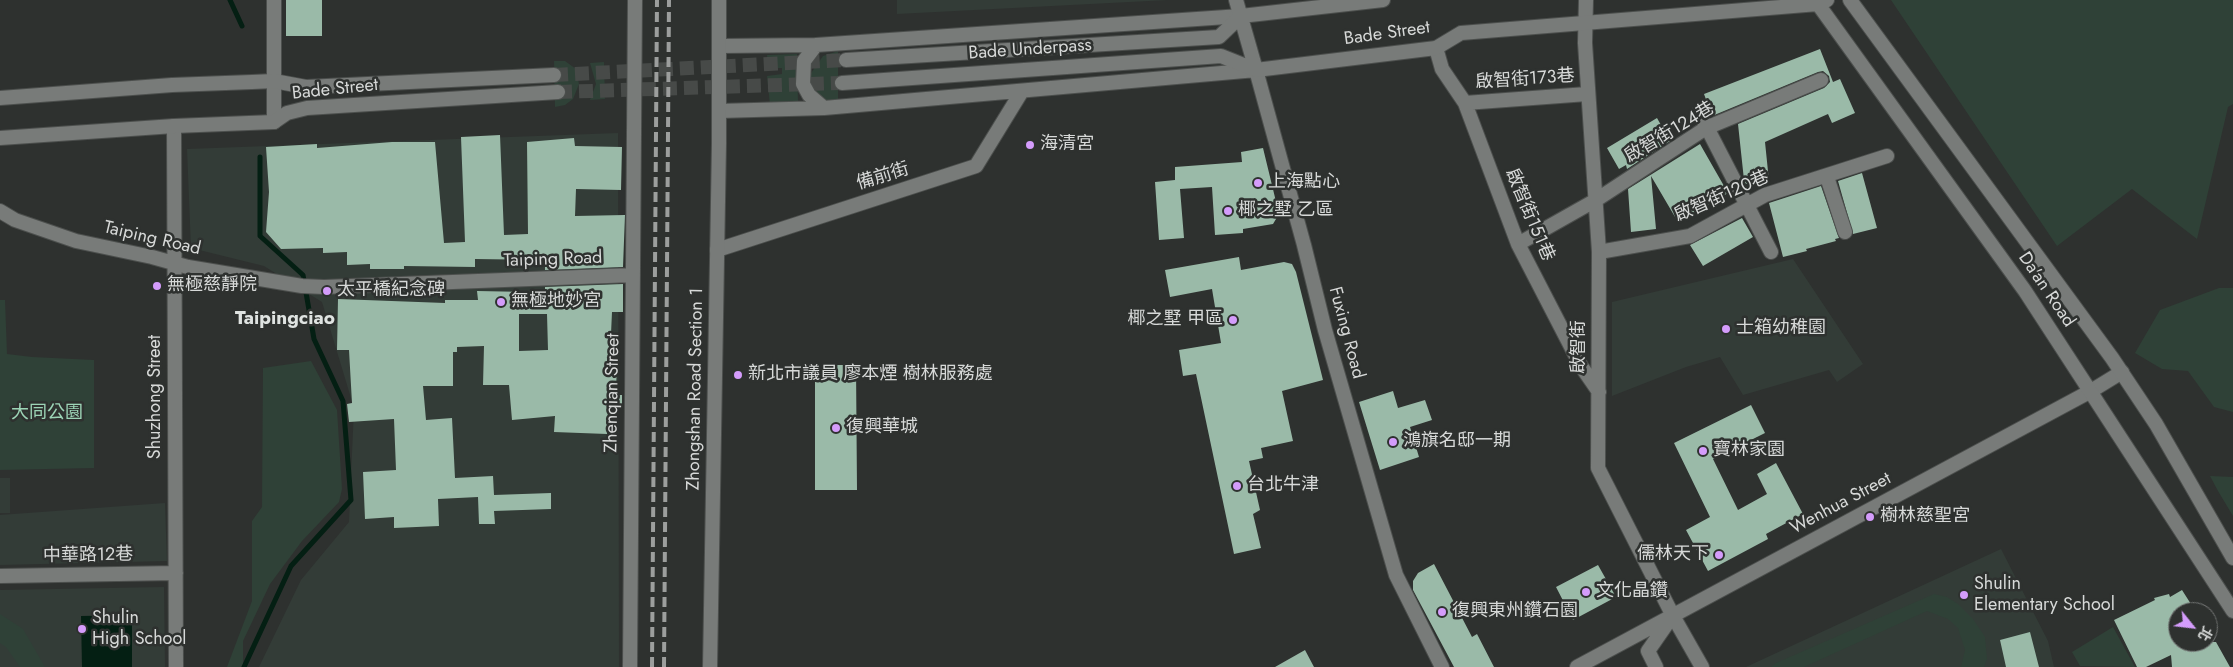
<!DOCTYPE html>
<html>
<head>
<meta charset="utf-8">
<style>
  body { margin:0 }
  #map { position:relative; width:2233px; height:667px; overflow:hidden; background:#2e312f; font-family:Jost,"Noto Sans TC",sans-serif }
  canvas { display:block }
  .north { position:absolute; left:2168px; top:602px; width:50px; height:50px; box-sizing:border-box; background:#2e312f; border:1px solid #727473; border-radius:50%; rotate:119deg; font-size:14px; font-weight:700; line-height:20px; text-align:center; color:#d7d9d8 }
  .north::after { content:''; display:block; margin:auto; width:18px; height:22px; background:#d49cfb; clip-path:polygon(50% 0,100% 100%,50% 72%,0 100%) }
</style>
</head>
<body>
<div id="map">
<canvas width="2233" height="667"></canvas>
<div class="north">北</div>
</div>
<script>
const ctx = document.querySelector('canvas').getContext('2d');
ctx.lineJoin = 'round';
function fillPath(path, color) { ctx.fillStyle = color; ctx.fill(path, 'evenodd'); }
const shape = rows => new Path2D(rows.map(r => 'M' + r).join(''));
function strokePath(path, color, width, dash) { ctx.strokeStyle = color; ctx.lineWidth = width; ctx.lineCap = dash ? 'butt' : 'round'; ctx.setLineDash(dash || []); ctx.stroke(path); }
function label(font, color, halo, rows, align = 'center') {
  ctx.font = font + ' Jost,"Noto Sans TC",sans-serif'; ctx.lineWidth = 5; ctx.setLineDash([]); ctx.textBaseline = 'middle'; ctx.strokeStyle = halo; ctx.fillStyle = color; for (const [text, x, y, turn = 0] of rows) {
    ctx.save(); ctx.translate(x, y); ctx.rotate((+turn || 0) * Math.PI / 180); ctx.textAlign = isNaN(turn) ? turn : align; if (halo) ctx.strokeText(text, 0, 0); ctx.fillText(text, 0, 0); ctx.restore();
  }
}
const built = shape([
  [897,0,1168,0,897,14],
  [618,133,619,667,259,667,301,580,349,522,354,408,322,302,264,266,191,248,187,149],
  [1793,259,1863,364,1837,382,1829,370,1743,395,1720,357,1686,367,1612,396,1612,302],
  [0,478,10,478,10,513,0,513],
  [165,503,167,561,0,565,0,515],
  [2001,549,2048,641,2054,667,1746,667],
  [164,587,165,667,0,667,0,590]
]);
const green = shape([
  [1891,0,2233,0,2233,104,2228,107,2197,239,2132,189,2057,246],
  [838,51,838,104,827,103,811,88,811,73,823,56],
  [797,54,798,103,770,105,767,76,782,74,782,68,768,68,767,55],
  [554,61,565,61,576,69,579,84,573,99,565,105,555,107],
  [604,62,605,99,590,100,596,84,590,63],
  [2219,288,2233,288,2233,412,2214,407,2188,371,2162,369,2135,353,2160,310],
  [0,300,5,300,7,354,32,357,94,360,94,468,0,470],
  [311,361,337,410,342,489,339,502,302,541,270,584,243,641,243,667,227,667,252,601,252,521,262,507,263,368],
  [2210,476,2233,477,2233,516,2218,491],
  [1934,594,1947,597,1958,604,1973,619,1985,637,1987,659,1984,667,1961,667,1965,650,1958,628,1948,619,1927,611,1804,667,1771,667,1776,663],
  [0,614,23,629,45,667,20,667,6,647,0,643],
  [2113,627,2135,667,2080,666,2072,652]
]);
const water = shape([
  [132,615,132,667,82,667,81,616]
]);
const stream = shape([
  [230,0,242,26],
  [244,667,291,566,351,500,343,401,314,339,303,275,260,236,260,157]
]);
const building = shape([
  [286,0,322,0,322,36,286,36],
  [1820,49,1833,82,1840,79,1855,113,1832,123,1828,114,1765,142,1769,181,1746,184,1744,180,1738,124,1824,88,1830,82,1829,76,1823,71,1818,72,1712,116,1704,94],
  [1657,118,1670,141,1627,169,1626,165,1619,169,1607,148],
  [500,135,504,235,528,234,527,142,574,138,575,146,622,147,621,190,576,189,575,216,625,215,623,267,545,270,545,260,475,259,475,267,404,266,404,269,370,269,370,264,347,265,347,252,323,253,323,248,281,249,266,232,269,192,266,147,317,144,317,148,392,142,435,142,444,243,465,242,461,137],
  [1700,144,1728,193,1678,222,1651,176,1656,229,1631,232,1628,189],
  [1263,148,1279,214,1273,224,1243,229,1243,233,1215,235,1212,187,1180,189,1184,238,1159,240,1155,182,1175,180,1175,167,1242,162,1241,152],
  [1862,173,1877,228,1853,234,1838,181],
  [1821,186,1839,238,1835,239,1836,241,1806,249,1807,251,1783,257,1769,203],
  [1742,218,1753,237,1703,266,1690,245],
  [1239,257,1241,270,1284,262,1292,264,1296,272,1323,380,1282,391,1293,441,1261,448,1263,458,1249,461,1260,510,1253,514,1261,548,1234,554,1196,374,1183,376,1179,350,1221,343,1212,289,1170,297,1165,270],
  [623,284,623,312,612,312,610,356,617,356,616,395,622,395,622,409,608,409,607,434,554,432,555,416,512,420,509,385,483,385,484,346,457,347,457,352,453,352,453,386,423,386,426,420,452,418,455,478,493,476,494,495,551,493,551,509,494,511,495,524,479,524,478,497,438,499,439,526,394,528,394,517,365,519,363,472,396,470,394,419,349,422,347,404,352,403,349,350,337,350,338,299,445,303,445,300,478,300,477,291,529,292,545,290,545,287],
  [519,314,547,314,548,350,519,351],
  [815,365,856,365,857,490,815,490],
  [1393,391,1398,408,1425,400,1432,420,1410,427,1419,457,1380,470,1359,402],
  [1751,405,1765,433,1713,459,1738,510,1767,494,1757,474,1776,463,1803,514,1766,534,1768,539,1708,571,1686,530,1710,517,1674,443],
  [1434,564,1472,637,1477,634,1494,667,1454,667,1413,590,1413,581,1418,573],
  [1598,565,1616,597,1573,620,1556,587],
  [2182,590,2196,612,2178,612,2178,642,2216,642,2230,667,2172,667,2171,655,2146,667,2137,667,2114,620,2155,600,2154,598,2169,594,2170,597],
  [2030,632,2039,667,2006,667,2000,640],
  [1305,650,1314,667,1275,667]
]);
const tertiaryTunnel = shape([
  [554,75,846,60],
  [558,92,842,83]
]);
const minor = shape([
  [274,0,274,122],
  [1586,0,1585,43,1599,252,1598,468,1673,616,1702,667],
  [816,45,804,61,803,84,809,95,824,108],
  [719,46,816,45,1241,16],
  [1436,48,1442,69,1465,103,1518,244,1581,366,1599,392],
  [1465,103,1587,94],
  [719,111,824,108,1256,70,1304,245,1325,330,1396,575,1442,667],
  [1699,112,1771,252],
  [174,126,176,667],
  [1827,177,1845,232],
  [0,211,15,220,76,241,152,257,188,267,302,286,324,287,633,275],
  [1518,244,1596,200,1706,128,1821,80],
  [717,250,976,166,1022,91],
  [1599,252,1690,236,1765,195,1887,156],
  [0,576,176,573],
  [630,667,635,0],
  [1577,667,2091,391,2122,372],
  [1656,667,1648,651,1671,618]
]);
const tertiary = shape([
  [1236,0,1256,70],
  [1815,0,2025,291,2233,611],
  [1850,0,2112,358,2156,424,2233,558],
  [846,60,1219,37,1241,16,1383,0],
  [842,83,1221,56,1256,70,1436,48,1461,33,1818,4,1827,0],
  [0,98,172,85,252,82,274,81,306,87,554,75],
  [0,138,174,126,274,122,287,113,307,108,558,92]
]);
const secondary = shape([
  [710,667,719,143,719,0]
]);
const rail = shape([
  [652,667,657,0],
  [664,667,669,0]
]);
const markers = [
  [1030,145,5,"#d49cfb"],
  [1258,183,5,"#d49cfb"],
  [1228,211,5,"#d49cfb"],
  [157,286,5,"#d49cfb"],
  [327,291,5,"#d49cfb"],
  [501,302,5,"#d49cfb"],
  [1233,320,5,"#d49cfb"],
  [1726,329,5,"#d49cfb"],
  [738,375,5,"#d49cfb"],
  [836,428,5,"#d49cfb"],
  [1393,442,5,"#d49cfb"],
  [1703,451,5,"#d49cfb"],
  [1237,486,5,"#d49cfb"],
  [1870,517,5,"#d49cfb"],
  [1719,555,5,"#d49cfb"],
  [1586,592,5,"#d49cfb"],
  [1964,595,5,"#d49cfb"],
  [1442,612,5,"#d49cfb"],
  [82,629,5,"#d49cfb"]
];
const streetNames = [
  ["Bade Street",1387,34,-8],
  ["Bade Underpass",1030,50,-4],
  ["啟智街173巷",1525,80,-4],
  ["Bade Street",335,90,-6],
  ["啟智街124巷",1670,133,-31],
  ["備前街",883,177,-17],
  ["啟智街120巷",1722,197,-24],
  ["啟智街151巷",1529,215,67],
  ["Taiping Road",152,239,13],
  ["Taiping Road",553,260,-2],
  ["Da'an Road",2046,290,56],
  ["Fuxing Road",1346,333,75],
  ["啟智街",1580,347,-90],
  ["Zhongshan Road Section 1",696,389,-89],
  ["Zhenqian Street",613,393,-89],
  ["Shuzhong Street",156,397,-90],
  ["Wenhua Street",1841,504,-28],
  ["中華路12巷",88,556,-1]
];
const poiNames = [
  ["海清宮",1040,145],
  ["上海點心",1268,183],
  ["椰之墅 乙區",1238,211],
  ["無極慈靜院",167,286],
  ["太平橋紀念碑",337,291],
  ["無極地妙宮",511,302],
  ["椰之墅 甲區",1223,320,"right"],
  ["士箱幼稚園",1736,329],
  ["新北市議員 廖本煙 樹林服務處",748,375],
  ["復興華城",846,428],
  ["鴻旗名邸一期",1403,442],
  ["寶林家園",1713,451],
  ["台北牛津",1247,486],
  ["樹林慈聖宮",1880,517],
  ["儒林天下",1709,555,"right"],
  ["Shulin",1974,585],
  ["Elementary School",1974,606],
  ["文化晶鑽",1596,592],
  ["復興東州鑽石園",1452,612],
  ["Shulin",92,619],
  ["High School",92,640]
];
const parkNames = [
  ["大同公園",47,414]
];
const neighbourhoodNames = [
  ["Taipingciao",285,319]
];
fillPath(built, '#333c37');
fillPath(green, '#2f4137');
fillPath(water, '#041f13');
strokePath(stream, '#041f13', 5);
fillPath(building, '#9abaa8');
strokePath(tertiaryTunnel, '#474a48', 14, [14, 7]);
strokePath(minor, '#4c4f4d', 16);
strokePath(tertiary, '#4c4f4d', 16);
strokePath(secondary, '#4c4f4d', 16);
strokePath(minor, '#787b79', 14);
strokePath(tertiary, '#787b79', 14);
strokePath(secondary, '#787b79', 14);
strokePath(rail, '#9c9e9d', 4, [10, 5]);
for (const [x, y, r, color] of markers) { const dot = new Path2D(); dot.arc(x, y, r, 0, 2 * Math.PI); ctx.fillStyle = color; ctx.fill(dot); strokePath(dot, '#2e312f', 2); }
label('18px', '#d7d9d8', '#2e312f', streetNames);
label('18px', '#d7d9d8', '#2e312f', poiNames, 'left');
label('18px', '#9cd4b6', '#2e312f', parkNames);
label('bold 19px', '#dfe3e1', '#2e312f', neighbourhoodNames);
</script>
</body>
</html>
